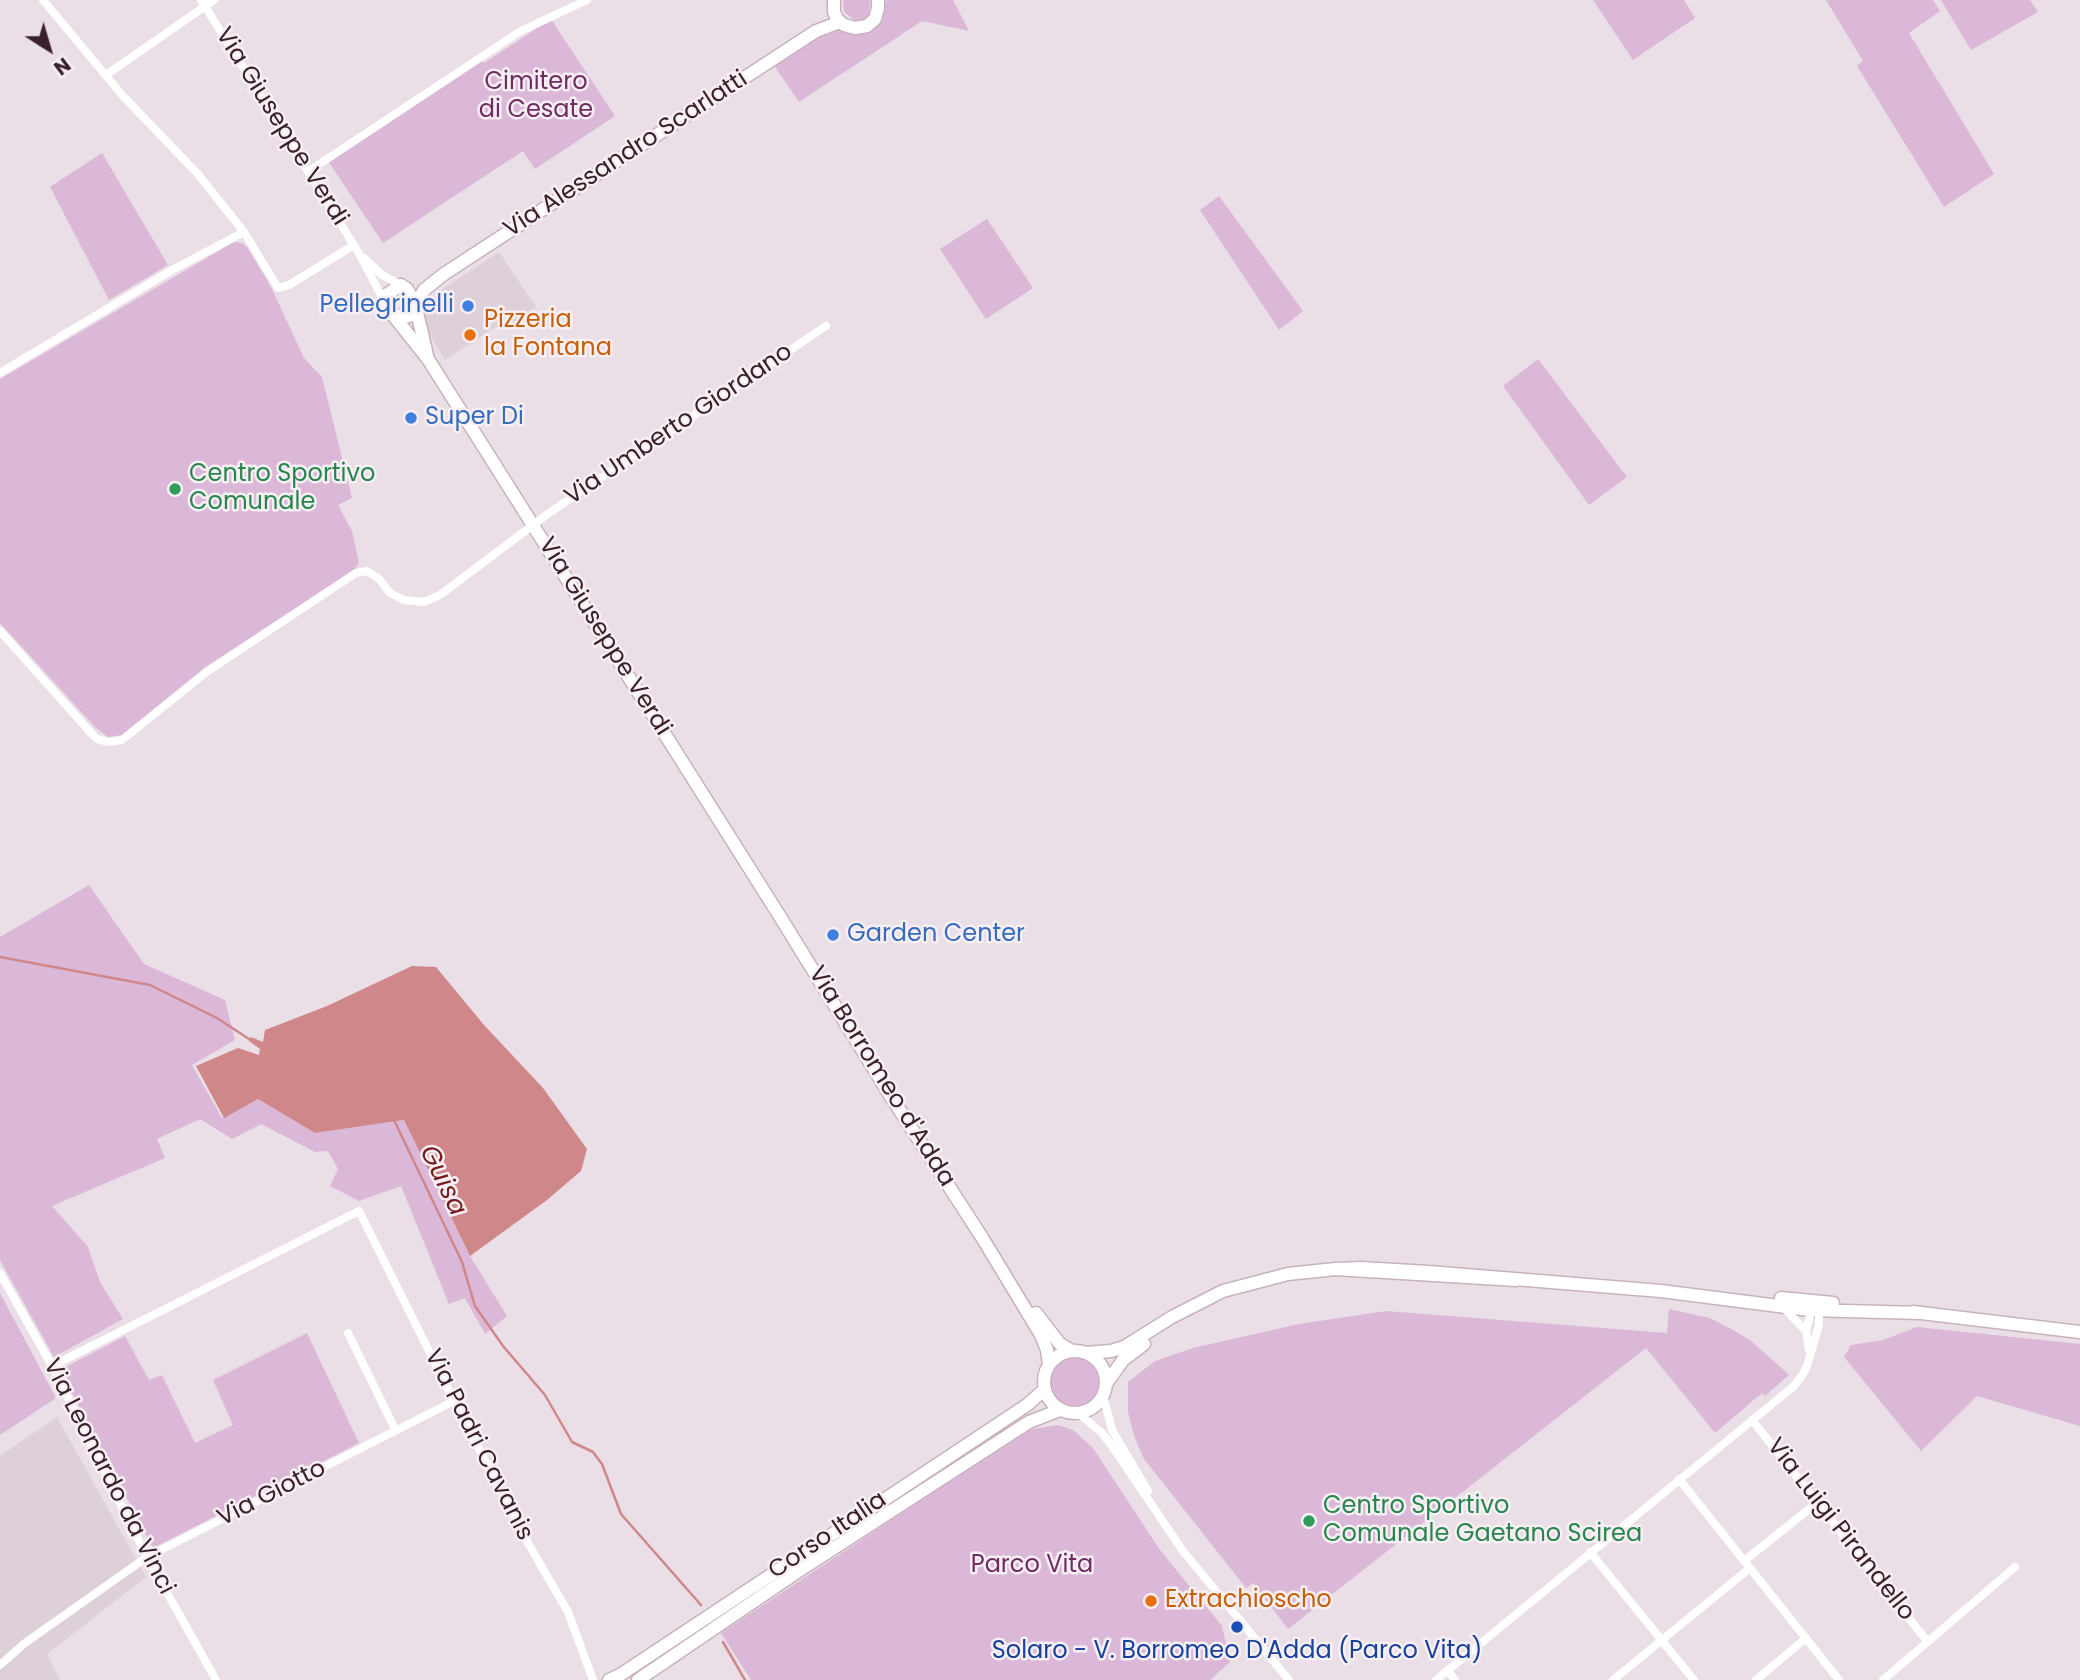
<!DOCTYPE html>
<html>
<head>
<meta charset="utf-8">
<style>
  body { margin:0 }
  #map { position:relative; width:2080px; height:1680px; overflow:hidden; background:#eadfe6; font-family:Poppins,sans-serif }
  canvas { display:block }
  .north { position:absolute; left:14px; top:14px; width:70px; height:70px; -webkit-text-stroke:5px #f7eff4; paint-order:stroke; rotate:143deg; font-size:19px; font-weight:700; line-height:28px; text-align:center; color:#39202c }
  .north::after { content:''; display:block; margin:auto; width:24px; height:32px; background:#39202c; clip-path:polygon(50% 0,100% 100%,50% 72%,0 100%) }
</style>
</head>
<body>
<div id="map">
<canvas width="2080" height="1680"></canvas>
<div class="north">N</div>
</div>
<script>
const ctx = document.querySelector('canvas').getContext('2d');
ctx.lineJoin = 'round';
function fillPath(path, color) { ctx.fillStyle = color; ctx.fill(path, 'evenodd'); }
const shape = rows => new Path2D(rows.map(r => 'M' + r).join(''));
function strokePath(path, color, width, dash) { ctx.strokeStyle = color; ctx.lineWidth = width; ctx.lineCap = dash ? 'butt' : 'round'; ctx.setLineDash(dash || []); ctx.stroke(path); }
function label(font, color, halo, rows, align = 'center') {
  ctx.font = font + ' Poppins,sans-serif'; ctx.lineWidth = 5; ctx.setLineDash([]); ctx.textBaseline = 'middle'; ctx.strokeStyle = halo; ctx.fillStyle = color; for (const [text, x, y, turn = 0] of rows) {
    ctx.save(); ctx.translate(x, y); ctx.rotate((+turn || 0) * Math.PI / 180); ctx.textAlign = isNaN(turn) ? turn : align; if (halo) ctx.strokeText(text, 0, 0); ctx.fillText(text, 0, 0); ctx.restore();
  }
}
const built = shape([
  [499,252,536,307,513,325,508,319,445,360,428,332,424,320,427,308,438,292],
  [57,1417,146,1577,47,1654,60,1680,0,1680,0,1456]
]);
const green = shape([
  [843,0,870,0,869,13,883,7,887,0,953,0,969,31,922,21,799,102,769,58,854,20,844,12],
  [1593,0,1684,0,1695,18,1633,60],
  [1826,0,1933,0,1940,11,1909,33,1994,174,1944,207,1857,66,1863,61],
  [1941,0,2030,0,2038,12,1971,50],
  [551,19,615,116,535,169,523,151,383,243,328,161,481,60,484,63],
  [102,153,168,265,109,300,50,187],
  [1219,196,1303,311,1279,330,1200,210],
  [987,219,1033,288,986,319,940,249],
  [234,242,242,243,247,247,271,287,304,358,322,377,352,498,338,505,352,531,359,563,355,569,204,668,122,735,108,737,96,728,0,623,0,379],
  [1538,359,1627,477,1589,505,1503,386],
  [89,885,144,964,225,1000,235,1040,192,1065,222,1118,258,1099,315,1133,404,1120,470,1256,507,1316,485,1334,465,1298,449,1304,401,1186,359,1201,330,1186,338,1169,328,1151,315,1152,261,1124,232,1139,200,1119,157,1139,165,1158,52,1206,88,1247,100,1282,123,1319,54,1357,0,1260,0,937],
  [0,1293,56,1398,0,1435],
  [1669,1309,1710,1318,1733,1330,1751,1341,1789,1375,1765,1396,1762,1393,1715,1433,1646,1348,1288,1629,1253,1583,1246,1588,1144,1459,1134,1436,1128,1412,1128,1382,1155,1361,1193,1348,1299,1324,1386,1311,1667,1333],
  [1917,1327,2080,1344,2080,1426,1977,1396,1921,1451,1844,1357,1851,1345,1883,1340],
  [307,1333,359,1443,153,1548,60,1370,125,1336,149,1380,162,1375,195,1443,233,1425,213,1380],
  '1051 1382a24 24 0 1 1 48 0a24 24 0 1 1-48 0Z',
  [1058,1425,1073,1430,1093,1448,1160,1550,1222,1626,1230,1662,1210,1680,751,1680,721,1633,1027,1430]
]);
const water = shape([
  [412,966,436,967,484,1025,543,1088,587,1149,581,1171,547,1200,470,1256,404,1120,315,1133,258,1099,224,1118,196,1066,238,1048,259,1055,260,1049,249,1041,251,1037,263,1042,265,1030,327,1006]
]);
const stream = shape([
  [0,957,150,985,217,1018,252,1041],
  [394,1120,462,1262,475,1306,503,1346,545,1395,572,1442,593,1452,602,1464,621,1514,701,1605],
  [723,1642,745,1680]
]);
const street = shape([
  [43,0,122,95,197,173,244,232,278,288,289,285,354,245],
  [201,0,360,255,385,303],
  [106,75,214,0],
  [309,171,519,32,587,0],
  [364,258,382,275,401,285],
  [0,373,172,270,244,232],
  [0,631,92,734,97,739,109,742,122,740,208,671,356,573,367,571,379,579,390,593,404,600,424,602,440,595,549,513,826,326],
  [0,1273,52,1366,147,1557,216,1680],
  [1784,1308,1806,1331],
  [348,1333,396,1431],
  [1809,1350,1806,1331,1812,1308],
  [52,1366,359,1211,454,1401,528,1543,568,1612,593,1680],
  [1103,1395,1112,1430,1148,1491],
  [1078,1413,1101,1432,1112,1446,1183,1551,1289,1680],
  [1752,1420,1927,1641],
  [1679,1479,1839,1680],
  [1590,1552,1694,1680],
  [1744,1561,1818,1502],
  [0,1665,25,1643,147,1557,454,1401],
  [1448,1671,1455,1680],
  [1436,1680,1794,1386,1803,1374,1807,1366,1819,1325,1819,1308],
  [1613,1680,1750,1568],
  [1756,1680,1806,1638],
  [1883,1680,2015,1567]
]);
const secondary = shape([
  [834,0,834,12,837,19,844,25,855,28,867,26,875,19,878,8,878,0],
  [401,285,407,289,416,304,416,308,409,316,401,318,391,312,387,306,386,295,401,285],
  [416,304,424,290,444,274,816,31,840,22],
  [416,308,427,355],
  [393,315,428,359,779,915,890,1095,983,1239,1041,1335,1047,1350,1049,1365],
  [1516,1280,1335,1269,1361,1268,1429,1272,1661,1291,1810,1310,1920,1313],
  [1781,1298,1833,1303],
  [1913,1312,2080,1332],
  [1036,1313,1060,1344,1072,1351],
  '1044 1382a31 31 0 1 1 62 0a31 31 0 1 1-62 0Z',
  [1086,1353,1111,1351,1124,1347,1172,1317,1223,1291,1288,1274,1335,1269],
  [1106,1384,1123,1360,1144,1344],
  [609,1680,620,1675,1027,1405,1045,1389],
  [638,1680,797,1572,1029,1422,1060,1410]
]);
const markers = [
  [468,306,7,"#3f7fe0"],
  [470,335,7,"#e8710a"],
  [411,418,7,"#3f7fe0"],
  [175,489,7,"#2e9e5b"],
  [833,935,7,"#3f7fe0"],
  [1309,1521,7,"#2e9e5b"],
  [1151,1601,7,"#e8710a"],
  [1237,1627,7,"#1a4fb4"]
];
const parkNames = [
  ["Cimitero",536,83],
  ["di Cesate",536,111],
  ["Parco Vita",1032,1566]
];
const streetNames = [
  ["Via Giuseppe Verdi",281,127,58],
  ["Via Alessandro Scarlatti",626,155,-33],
  ["Via Umberto Giordano",679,425,-34],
  ["Via Giuseppe Verdi",604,637,58],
  ["Via Borromeo d'Adda",881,1077,58],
  ["Via Padri Cavanis",478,1445,63],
  ["Via Leonardo da Vinci",108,1477,63],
  ["Via Giotto",272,1494,-27],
  ["Via Luigi Pirandello",1840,1530,52],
  ["Corso Italia",828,1536,-34]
];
const shopNames = [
  ["Pellegrinelli",454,306,"right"],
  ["Super Di",425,418],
  ["Garden Center",847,935]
];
const foodNames = [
  ["Pizzeria",484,321],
  ["la Fontana",484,349],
  ["Extrachioscho",1165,1601]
];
const leisureNames = [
  ["Centro Sportivo",189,475],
  ["Comunale",189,503],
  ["Centro Sportivo",1323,1507],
  ["Comunale Gaetano Scirea",1323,1535]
];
const transitNames = [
  ["Solaro - V. Borromeo D'Adda (Parco Vita)",1237,1652]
];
const waterNames = [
  ["Guisa",442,1181,64]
];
fillPath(built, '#ded0d8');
fillPath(green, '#dbb8d8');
fillPath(water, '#cf878a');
strokePath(stream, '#cf878a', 2.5);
strokePath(secondary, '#c9b2bf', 15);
strokePath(street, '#fff', 8);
strokePath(secondary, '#fff', 12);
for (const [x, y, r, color] of markers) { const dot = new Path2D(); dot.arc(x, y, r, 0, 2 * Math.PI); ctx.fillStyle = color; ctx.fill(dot); strokePath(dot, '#f7eff4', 2.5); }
label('24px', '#6f2b62', '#f7eff4', parkNames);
label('24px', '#39202c', '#f7eff4', streetNames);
label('24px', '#366cbe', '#f7eff4', shopNames, 'left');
label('24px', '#c56008', '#f7eff4', foodNames, 'left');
label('24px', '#27864d', '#f7eff4', leisureNames, 'left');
label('24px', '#164399', '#f7eff4', transitNames);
label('italic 26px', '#741c1e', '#f7eff4', waterNames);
</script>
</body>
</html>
